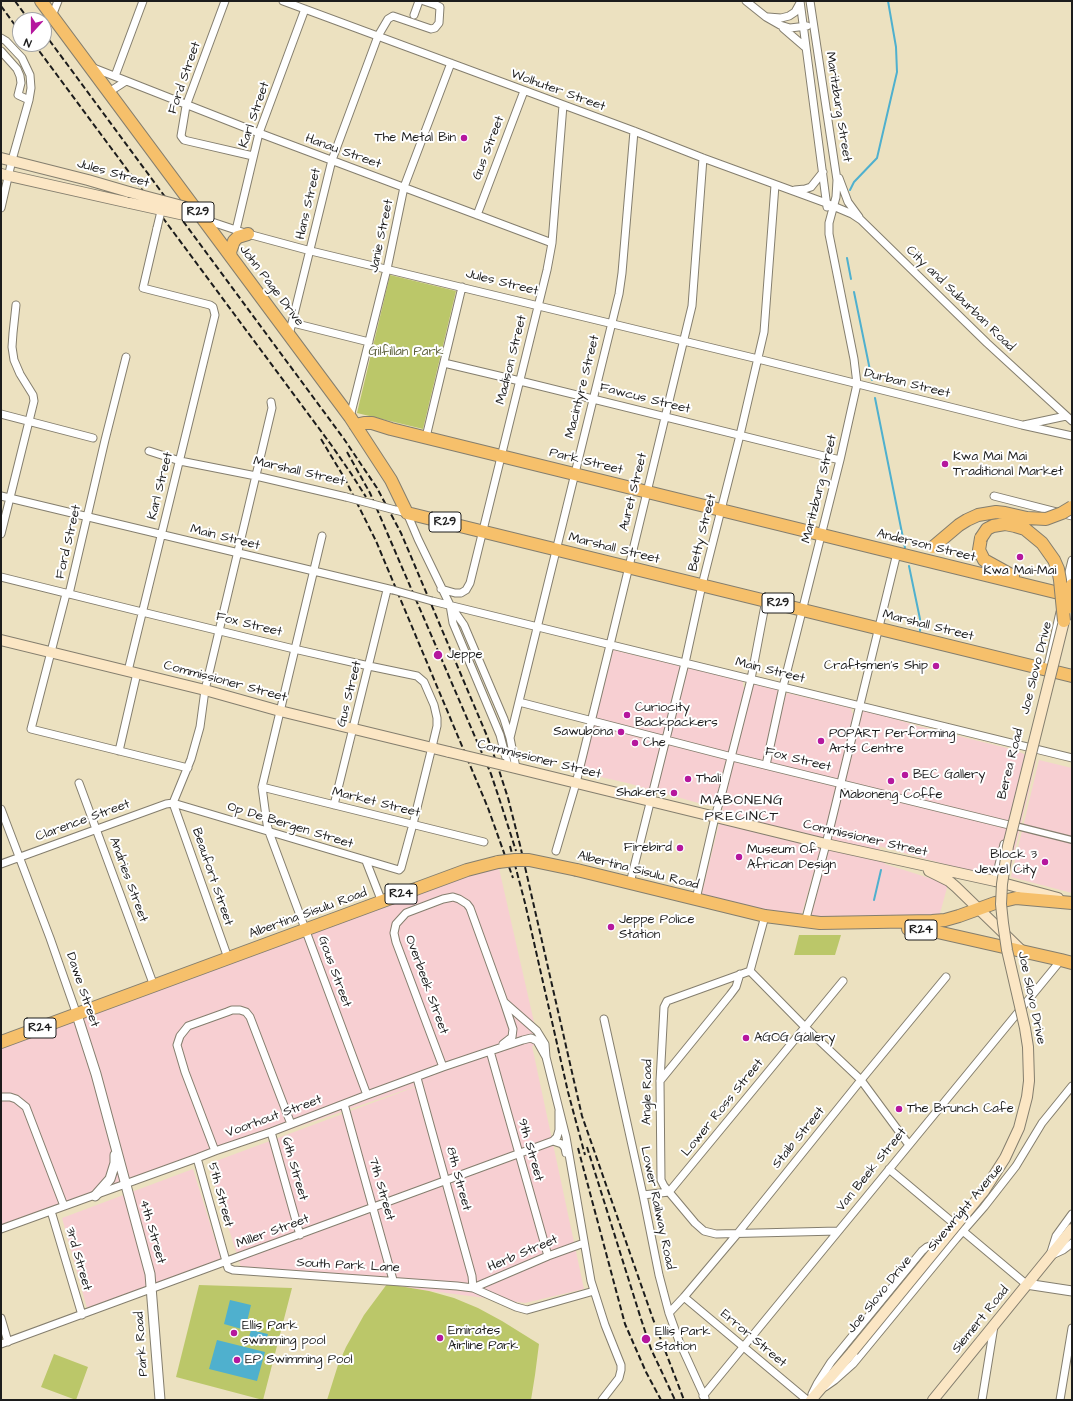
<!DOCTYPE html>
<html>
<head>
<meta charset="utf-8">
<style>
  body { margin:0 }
  #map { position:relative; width:1073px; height:1401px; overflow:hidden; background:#ece1c0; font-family:"Architects Daughter",sans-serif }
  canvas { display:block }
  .frame { position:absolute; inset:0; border:2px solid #1c1c1c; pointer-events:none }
  .north { position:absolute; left:12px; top:12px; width:40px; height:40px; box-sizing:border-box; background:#fff; border:1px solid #a4a4a4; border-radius:50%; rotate:201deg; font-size:11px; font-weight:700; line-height:16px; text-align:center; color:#1c1c1c }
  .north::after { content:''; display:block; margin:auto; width:14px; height:18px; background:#b5179e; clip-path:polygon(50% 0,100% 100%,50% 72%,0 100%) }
</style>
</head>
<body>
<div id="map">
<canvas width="1073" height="1401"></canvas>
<div class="frame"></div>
<div class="north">N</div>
</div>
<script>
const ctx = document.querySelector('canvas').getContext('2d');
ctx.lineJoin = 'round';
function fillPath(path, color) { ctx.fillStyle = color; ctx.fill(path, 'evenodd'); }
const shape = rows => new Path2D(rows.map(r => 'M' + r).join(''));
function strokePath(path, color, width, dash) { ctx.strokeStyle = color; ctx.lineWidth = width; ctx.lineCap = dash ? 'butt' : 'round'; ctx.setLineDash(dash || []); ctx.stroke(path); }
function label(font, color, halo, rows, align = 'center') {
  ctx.font = font + ' "Architects Daughter",sans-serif'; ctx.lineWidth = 4; ctx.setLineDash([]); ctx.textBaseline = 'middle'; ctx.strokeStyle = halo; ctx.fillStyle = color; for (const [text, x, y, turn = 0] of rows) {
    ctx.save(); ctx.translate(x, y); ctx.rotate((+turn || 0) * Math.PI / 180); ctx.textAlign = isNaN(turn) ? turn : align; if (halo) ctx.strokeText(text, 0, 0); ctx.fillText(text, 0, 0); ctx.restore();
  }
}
const built = shape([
  [605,648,743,681,743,687,750,688,753,684,778,690,777,698,784,700,787,693,851,708,852,713,860,715,862,709,918,726,1007,748,1022,753,1036,761,1008,879,955,867,879,846,885,864,948,884,939,917,878,918,811,916,833,835,825,833,801,917,701,896,723,808,702,804,627,783,575,771],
  [1039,760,1072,768,1072,893,1011,877],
  [498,864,539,1044,532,1046,584,1289,525,1303,241,1267,208,1164,434,1080,1,1229,1,1043],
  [193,1169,221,1259,87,1308,62,1218]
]);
const green = shape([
  [390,275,456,291,423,429,357,413],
  [799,935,841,935,835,955,794,955],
  [387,1284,429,1291,454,1298,478,1308,502,1321,539,1344,535,1375,531,1400,327,1400,338,1365,346,1347,364,1315],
  [199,1285,292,1288,263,1400,176,1377],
  [54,1354,88,1367,76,1400,41,1387]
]);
const water = shape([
  [230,1300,251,1305,245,1330,224,1324],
  [251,1330,268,1334,265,1345,248,1341],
  [217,1340,265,1352,257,1381,209,1369]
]);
const stream = shape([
  [850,190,854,182,877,158,897,72,896,47,888,1],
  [847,258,851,279],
  [854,292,872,380],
  [875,398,905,548],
  [909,566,920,619,920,631],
  [874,900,881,870]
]);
const pedestrian = shape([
  [1012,825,1072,840]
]);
const minor = shape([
  [225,1,186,106,181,136,184,140,188,141,253,156],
  [283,1,634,131,703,158,826,203,852,214,861,220,987,343,1072,421],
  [746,1,766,17,780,25,790,28,807,26],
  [800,1,827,207],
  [414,15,419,1],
  [52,16,58,1],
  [768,17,781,18,789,16,795,12,800,3],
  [783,28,805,47],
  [1,38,6,41,22,58,30,75,31,88,29,100,12,160,1,208],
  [1,51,17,69,20,76,21,83,18,95,29,100],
  [91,67,259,133,552,243],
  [115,76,143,1],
  [109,92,126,81],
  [839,178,848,202,859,217],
  [795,190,805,189,811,187,823,172],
  [477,215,524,91],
  [205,221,215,223,248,234,311,251,758,359,1022,425,1072,436],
  [236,230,259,133,305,9],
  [293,323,369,342],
  [289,335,332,160,378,36,388,19,393,16,431,29,435,28,439,23,440,7,436,5,424,1],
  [126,357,105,440,69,594,66,594,31,729,188,768],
  [444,363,520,381,840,460],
  [1,414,93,438],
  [350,417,387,269,404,187,451,63],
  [1024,425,1066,416],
  [426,437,462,287],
  [149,451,180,461,256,476,346,497],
  [1,496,393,590],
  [994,496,1072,516],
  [395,510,407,513,418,539,450,605],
  [1,534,34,401,33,395,20,374,14,360,12,347,13,333,16,305],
  [322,536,262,787,267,824,269,832,367,1095],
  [1,577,142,612,294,649,369,666,417,676,424,682,434,705,437,718,437,726,432,747,413,824,401,868,399,870,173,803,166,804,1,864],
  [441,589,455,593,461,593,466,590,470,583,547,270,552,243,563,105],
  [1064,592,1072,560],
  [432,601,1072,758],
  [1047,670,1060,612],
  [128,671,215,315,213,307,210,305,143,288,157,228],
  [519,702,732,757,1009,825],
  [510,738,619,294,622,273,634,131],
  [119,751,137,673],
  [766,765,783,687,840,460,857,384,854,359,829,234,829,223,836,197,837,180,810,1],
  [508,766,500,735,453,623,450,605,464,625,504,719,510,738,516,768],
  [79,783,154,986],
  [262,787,484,842],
  [173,803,191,759,200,727,205,690,272,408,271,402],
  [173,803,228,958],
  [334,805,387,590],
  [1,809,50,938,77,1015],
  [556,851,576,783,610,645,692,306,703,158],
  [366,861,382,902],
  [995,881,1004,844],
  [630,883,685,663,702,585,740,435,764,332,775,185],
  [696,899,715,817,723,789,751,679,766,600],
  [805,922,826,844,897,553],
  [750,971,667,1001,664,1007,660,1081,661,1180,664,1186,695,1223,704,1231,716,1234,838,1231],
  [750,971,805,1027,861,1080,909,1145],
  [750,971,765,916],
  [504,1002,537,1031,545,1044,546,1057,566,1137,591,1281,605,1325,621,1365,621,1370,619,1378,602,1400],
  [604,1019,643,1195,659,1275,669,1313,679,1341,705,1398],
  [490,1051,548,1256],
  [443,1067,396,942,394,933,396,924,406,913,443,899,453,897,459,899,467,904,470,908,504,1002,513,1029,512,1037,503,1044],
  [417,1078,472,1276,473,1288],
  [660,1081,730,995,736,987,740,974],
  [1,1097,10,1097,16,1099,26,1107,64,1206],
  [344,1104,393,1280],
  [271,1132,300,1235],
  [553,1141,562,1144,565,1148,566,1153],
  [215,1151,185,1072,177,1045,180,1036,188,1026,227,1012,232,1010,240,1010,246,1012,250,1017,291,1124],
  [197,1158,226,1261,228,1268,233,1270,457,1286,473,1288,516,1307,527,1310,594,1291],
  [889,1169,1026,1284],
  [643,1195,669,1192,843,981],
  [51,1211,82,1315],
  [1,1229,197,1158,215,1151,271,1132,367,1095,443,1067,523,1040,531,1038,537,1041,546,1057],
  [1051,1252,1056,1236,1072,1214],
  [1050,1256,1063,1250,1072,1243],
  [473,1288,548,1256,584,1243],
  [684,1297,807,1400],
  [669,1313,684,1297,738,1233,861,1080,946,977],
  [1,1318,8,1342],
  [1,1344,553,1141,557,1137,559,1130,559,1111],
  [825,1387,835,1380,853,1364,956,1239,984,1207,1016,1166,1042,1123,1072,1086],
  [812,1394,817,1384,831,1362,922,1251,927,1247,942,1242],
  [703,1396,1061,960],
  [982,1400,994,1326],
  [1060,1400,1072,1328]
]);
const tertiary = shape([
  [77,1015,96,1074,150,1274,160,1400],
  [95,1196,110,1179,115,1163,115,1155],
  [1026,1284,1072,1291]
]);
const secondary = shape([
  [1,158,88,180,129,192],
  [1,174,130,203],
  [1,640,205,690,280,711,449,752],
  [503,765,826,844,995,881,1058,898],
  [929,871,949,881,956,887,1022,951],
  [811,1400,853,1351],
  [933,1400,1072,1229]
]);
const primary = shape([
  [41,1,350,417,391,480,407,513,1072,676],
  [231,257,230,252,234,241,238,237,248,234],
  [355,425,364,423,372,423,391,429,1071,596],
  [981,538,979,550,984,560,1013,576],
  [577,870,765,916,820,923,932,921,945,920,959,916,995,903,1016,898,1072,903],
  [908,929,933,931,1061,960,1072,963],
  [1,1042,467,870,498,862]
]);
const rail = shape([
  [15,1,29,20],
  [1,6,20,32],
  [44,33,344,439,377,488,401,533,487,736,496,761,508,798,520,845,582,1116,653,1319,684,1400],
  [34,44,332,446,352,475,366,497],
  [321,439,345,479,376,541,488,808,513,878],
  [347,452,370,493,491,774,501,804,516,851],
  [510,846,525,903,568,1092,585,1155],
  [587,1147,641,1319,651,1349,675,1400],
  [578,1148,625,1324,646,1372,661,1400]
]);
const minorBridge = shape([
  [157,228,162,207],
  [346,497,395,510],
  [393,590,432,601]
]);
const secondaryBridge = shape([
  [129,192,186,207],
  [130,203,189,216],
  [449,752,503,765],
  [853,1351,984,1191,1005,1158,1019,1128,1027,1097,1029,1081,1028,1047,1025,1028,1007,950,1003,923,1001,904,1002,884,1008,846,1064,621]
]);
const primaryBridge = shape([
  [981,538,987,529,993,526,1005,524,1015,526,1025,529,1042,543,1054,560,1058,569,1060,580,1064,621],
  [933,547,959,525,967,520,978,515,996,512,1005,513,1027,518,1046,519,1062,513,1072,507],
  [1067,608,1072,585],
  [498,862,515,860,529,860,577,870]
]);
const markers = [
  [464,138,4,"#b5179e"],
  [945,464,4,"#b5179e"],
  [1020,557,4,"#b5179e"],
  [438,655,5,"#b5179e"],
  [936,666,4,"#b5179e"],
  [627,715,4,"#b5179e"],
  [621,732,4,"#b5179e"],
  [821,741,4,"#b5179e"],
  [635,743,4,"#b5179e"],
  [905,775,4,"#b5179e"],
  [688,779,4,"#b5179e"],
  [891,781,4,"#b5179e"],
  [674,793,4,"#b5179e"],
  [680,848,4,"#b5179e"],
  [739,857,4,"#b5179e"],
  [1045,862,4,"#b5179e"],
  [611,927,4,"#b5179e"],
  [746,1038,4,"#b5179e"],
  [899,1109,4,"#b5179e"],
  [234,1333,4,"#b5179e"],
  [440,1338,4,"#b5179e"],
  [646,1339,5,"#b5179e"],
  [237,1360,4,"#b5179e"]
];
const shields = [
  [198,212,32],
  [445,522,32],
  [778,603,32],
  [401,894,32],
  [921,930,32],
  [40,1028,32]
];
const shieldNames = [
  ["R29",198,212],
  ["R29",445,522],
  ["R29",778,603],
  ["R24",401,894],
  ["R24",921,930],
  ["R24",40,1028]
];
const streetNames = [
  ["Ford Street",185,78,-71],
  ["Wolhuter Street",558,91,20],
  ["Maritzburg Street",838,107,81],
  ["Karl Street",255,115,-71],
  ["Gus Street",489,148,-69],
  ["Hanau Street",343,152,20],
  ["Jules Street",113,174,16],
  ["Hans Street",309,204,-77],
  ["Janie Street",382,236,-78],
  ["Jules Street",502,283,14],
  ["John Page Drive",271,286,53],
  ["City and Suburban Road",960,299,44],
  ["Madison Street",512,360,-76],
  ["Durban Street",907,384,14],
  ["Macintyre Street",583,387,-76],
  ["Fawcus Street",645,399,14],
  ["Park Street",586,462,14],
  ["Marshall Street",299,472,13],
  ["Karl Street",161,486,-76],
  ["Maritzburg Street",820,489,-76],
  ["Auret Street",634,492,-76],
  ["Betty Street",703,533,-76],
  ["Main Street",225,538,14],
  ["Ford Street",69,542,-77],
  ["Anderson Street",926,546,14],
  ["Marshall Street",614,549,14],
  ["Fox Street",249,625,14],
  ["Marshall Street",928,626,14],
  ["Joe Slovo Drive",1037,668,-76],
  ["Main Street",770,671,14],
  ["Commissioner Street",225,682,15],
  ["Gus Street",350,694,-76],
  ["Commissioner Street",539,760,14],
  ["Fox Street",798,760,14],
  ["Berea Road",1011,764,-76],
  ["Market Street",376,803,14],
  ["Clarence Street",83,821,-20],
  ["Op De Bergen Street",290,826,17],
  ["Commissioner Street",865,839,13],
  ["Albertina Sisulu Road",638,871,14],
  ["Beaufort Street",212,877,71],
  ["Andries Street",128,880,70],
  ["Albertina Sisulu Road",308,914,-20],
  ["Gous Street",334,972,70],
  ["Overbeek Street",426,985,70],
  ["Dawe Street",82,990,71],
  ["Joe Slovo Drive",1031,998,78],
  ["Angle Road",648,1092,-89],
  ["Lower Ross Street",723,1108,-51],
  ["Voorhout Street",274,1117,-20],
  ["Staib Street",799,1138,-51],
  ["9th Street",530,1150,74],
  ["6th Street",294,1169,74],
  ["Van Beek Street",872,1170,-51],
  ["8th Street",458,1179,75],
  ["7th Street",381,1189,74],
  ["5th Street",220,1195,75],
  ["Lower Railway Road",657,1208,78],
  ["Sivewright Avenue",966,1208,-50],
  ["4th Street",152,1232,74],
  ["Miller Street",273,1232,-20],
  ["Herb Street",523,1254,-23],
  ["3rd Street",78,1259,74],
  ["South Park Lane",348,1266,3],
  ["Joe Slovo Drive",880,1295,-51],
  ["Siemert Road",981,1320,-51],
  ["Error Street",753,1339,40],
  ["Park Road",142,1344,-94]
];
const poiNames = [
  ["The Metal Bin",456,138,"right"],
  ["Kwa Mai Mai",953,457],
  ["Traditional Market",953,472],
  ["Kwa Mai-Mai",1020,571,"center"],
  ["Jeppe",447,655],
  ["Craftsmen's Ship",928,666,"right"],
  ["Curiocity",635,708],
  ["Backpackers",635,723],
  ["Sawubona",613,732,"right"],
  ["POPART Performing",829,734],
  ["Arts Centre",829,749],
  ["Che",643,743],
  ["BEC Gallery",913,775],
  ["Thali",696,779],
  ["Shakers",666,793,"right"],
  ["Maboneng Coffe",891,795,"center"],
  ["Firebird",672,848,"right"],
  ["Museum Of",747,850],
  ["African Design",747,865],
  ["Block 3",1037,855,"right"],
  ["Jewel City",1037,870,"right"],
  ["Jeppe Police",619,920],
  ["Station",619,935],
  ["AGOG Gallery",754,1038],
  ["The Brunch Cafe",907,1109],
  ["Ellis Park",242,1326],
  ["swimming pool",242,1341],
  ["Emirates",448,1331],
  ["Airline Park",448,1346],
  ["Ellis Park",655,1332],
  ["Station",655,1347],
  ["EP Swimming Pool",245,1360]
];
const parkNames = [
  ["Gilfillan Park",406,352]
];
const neighbourhoodNames = [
  ["MABONENG",742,801],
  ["PRECINCT",742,817]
];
fillPath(built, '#f7cfd2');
fillPath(green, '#bbc769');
fillPath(water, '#4fb0ce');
strokePath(stream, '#4fb0ce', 2);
strokePath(pedestrian, '#847e6e', 8);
strokePath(minor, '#847e6e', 9);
strokePath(tertiary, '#847e6e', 11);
strokePath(secondary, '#847e6e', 12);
strokePath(primary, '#847e6e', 14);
strokePath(pedestrian, '#fff', 5.5);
strokePath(minor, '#fff', 7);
strokePath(tertiary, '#fff', 9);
strokePath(secondary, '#fbe6c4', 10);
strokePath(primary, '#f6c06b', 12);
strokePath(rail, '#1c1c1c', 2, [6, 3]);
strokePath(minorBridge, '#847e6e', 9, []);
strokePath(secondaryBridge, '#847e6e', 12, []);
strokePath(primaryBridge, '#847e6e', 14, []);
strokePath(minorBridge, '#fff', 7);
strokePath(secondaryBridge, '#fbe6c4', 10);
strokePath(primaryBridge, '#f6c06b', 12);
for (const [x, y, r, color] of markers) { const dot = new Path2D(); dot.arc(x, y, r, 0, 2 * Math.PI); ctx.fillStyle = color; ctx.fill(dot); strokePath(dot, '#fff', 1.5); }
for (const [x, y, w] of shields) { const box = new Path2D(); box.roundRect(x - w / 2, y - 10, w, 20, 3); ctx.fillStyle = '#fff'; ctx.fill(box); strokePath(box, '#1c1c1c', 1); }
label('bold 12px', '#1c1c1c', null, shieldNames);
label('13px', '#1c1c1c', '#fff', streetNames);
label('13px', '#1c1c1c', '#fff', poiNames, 'left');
label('13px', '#5c603b', '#fff', parkNames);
ctx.letterSpacing = '1px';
label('14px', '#1c1c1c', '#fff', neighbourhoodNames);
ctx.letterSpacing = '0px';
</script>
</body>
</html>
